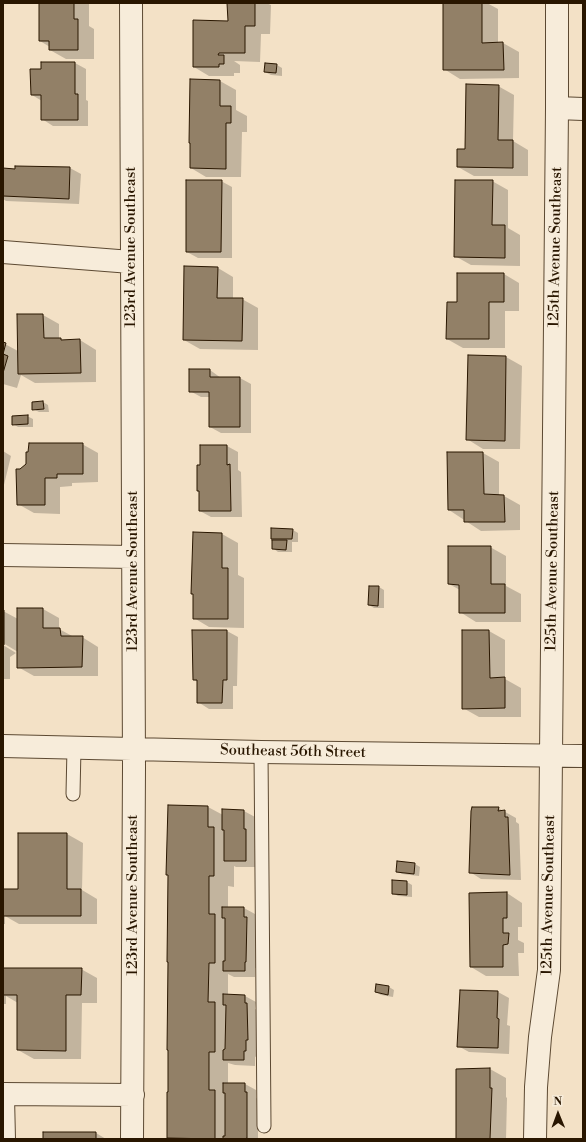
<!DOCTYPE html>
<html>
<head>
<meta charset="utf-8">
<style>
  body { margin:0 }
  #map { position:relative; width:586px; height:1142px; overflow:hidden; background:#f3e1c6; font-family:"Libre Bodoni",serif }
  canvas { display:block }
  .frame { position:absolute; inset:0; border:4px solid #291600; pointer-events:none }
  .north { position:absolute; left:538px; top:1094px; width:40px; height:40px; -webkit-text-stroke:3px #f7ecda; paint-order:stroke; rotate:359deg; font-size:11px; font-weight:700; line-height:16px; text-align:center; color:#291600 }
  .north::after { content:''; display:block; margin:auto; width:14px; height:18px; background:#291600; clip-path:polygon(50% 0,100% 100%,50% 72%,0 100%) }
</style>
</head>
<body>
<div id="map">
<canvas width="586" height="1142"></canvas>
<div class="frame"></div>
<div class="north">N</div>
</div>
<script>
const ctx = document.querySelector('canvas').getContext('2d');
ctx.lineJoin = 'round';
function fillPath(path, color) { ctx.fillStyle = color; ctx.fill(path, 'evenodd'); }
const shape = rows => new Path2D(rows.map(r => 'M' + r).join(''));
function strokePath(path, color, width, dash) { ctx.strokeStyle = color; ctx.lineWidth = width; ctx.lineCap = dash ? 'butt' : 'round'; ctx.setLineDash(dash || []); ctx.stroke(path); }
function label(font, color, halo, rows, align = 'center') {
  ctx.font = font + ' "Libre Bodoni",serif'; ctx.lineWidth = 3; ctx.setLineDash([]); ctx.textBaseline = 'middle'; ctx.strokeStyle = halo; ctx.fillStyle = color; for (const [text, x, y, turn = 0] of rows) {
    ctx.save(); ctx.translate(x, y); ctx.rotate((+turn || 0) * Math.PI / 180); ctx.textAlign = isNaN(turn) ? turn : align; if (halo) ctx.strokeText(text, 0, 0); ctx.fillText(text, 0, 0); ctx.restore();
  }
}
const shadow = shape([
  [40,3,89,3,89,26,94,29,94,59,66,59,50,50,50,47,40,41],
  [228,3,266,3,271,5,270,34,261,34,260,62,234,61,240,65,240,73,234,73,234,76,209,76,194,67,229,22],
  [444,3,487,3,498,9,498,43,503,43,519,52,519,78,460,79,444,69],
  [42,63,75,63,86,69,86,100,88,101,88,126,53,126,42,119,42,101,32,95,42,70],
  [277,65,282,68,282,76,271,75,265,72],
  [191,80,220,81,236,90,236,110,247,116,247,132,242,132,241,177,206,177,191,168],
  [498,86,514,95,513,141,528,150,528,176,474,176,458,167],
  [16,167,70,168,81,174,79,204,6,201,3,199,3,169,16,170],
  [221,181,232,187,232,258,198,258,187,252],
  [492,181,508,190,508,228,520,235,520,266,471,265,455,256],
  [218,268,233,277,233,299,242,299,258,308,258,350,200,349,184,340],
  [504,274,519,283,519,311,505,311,505,348,463,348,447,339,458,303],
  [43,315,59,324,59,339,64,341,80,340,96,350,96,382,35,383,21,375,17,388,3,384,3,343,18,351],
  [506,357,522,366,520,449,483,449,467,439],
  [210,370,221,378,240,378,251,384,251,433,221,433,210,427,210,397,201,397,190,391],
  [43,402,48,405,49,412,39,412,33,409],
  [27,416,33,419,33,427,18,427,13,424],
  [82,444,98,453,98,482,72,483,72,486,60,487,60,514,34,513,18,504,21,470],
  [227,446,238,452,238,470,241,472,242,517,211,517,200,511,200,492,198,491,201,466],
  [3,451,11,456,3,489],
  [448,453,483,453,499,462,499,496,504,496,520,505,520,530,481,531,449,510],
  [272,529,293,530,298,533,298,542,292,542,292,552,278,552,273,548],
  [194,533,222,534,238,543,238,575,244,578,244,628,209,627,194,618],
  [490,547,506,556,506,586,521,594,521,622,476,622,460,612,460,590,449,584],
  [379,587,384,590,384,608,374,608,369,605],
  [43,609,59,618,59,629,74,637,82,637,98,647,98,676,34,676,18,667,18,652,3,643,3,611,18,619],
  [227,631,238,637,237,686,233,686,233,709,209,709,198,702,198,682,194,680],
  [489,631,505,640,505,679,521,688,521,717,479,717,463,708],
  [3,645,16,653,10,657,10,679,3,679],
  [208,807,223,815,244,811,255,817,255,835,257,837,257,867,236,867,234,866,234,887,228,886,228,908,244,908,255,914,255,923,257,924,257,968,255,968,255,977,234,977,228,974,228,995,245,996,256,1002,255,1009,258,1010,257,1056,255,1057,255,1066,235,1065,228,1063,228,1084,245,1084,256,1090,256,1098,258,1099,258,1139,169,1139,168,1138,169,1051,168,1050,169,875,167,874,167,830],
  [498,808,516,818,516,822,519,824,521,880,481,879,470,872],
  [67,834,83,843,82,890,97,899,97,924,19,924,5,916,5,924,3,924,3,897,19,890],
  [415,864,420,867,419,876,402,874,397,871],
  [393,881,407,882,412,885,412,897,398,896,393,893],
  [507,893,522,903,522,927,518,927,518,940,524,943,524,953,518,953,519,976,486,976,471,967],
  [81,969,97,978,97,1003,82,1003,81,1059,34,1059,18,1050,18,1003,6,996,6,1004,3,1004,3,978],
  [389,987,394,990,393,997,381,995,376,992],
  [461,991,498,992,509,998,507,1025,510,1026,509,1054,469,1052,458,1046],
  [490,1069,506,1078,506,1097,507,1098,506,1139,457,1139],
  [96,1133,106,1139,44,1139]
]);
const building = shape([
  [39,3,74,3,74,19,78,19,78,50,49,50,49,41,39,41,39,3],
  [227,3,255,3,255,26,245,26,245,53,219,53,218,55,224,55,224,64,219,64,219,67,193,67,193,20,228,21,227,3],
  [443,3,482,3,482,43,503,42,504,70,443,70,443,3],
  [41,62,75,62,75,94,78,94,78,120,41,120,41,95,31,95,30,69,41,69,41,62],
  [265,63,277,64,276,73,264,72,265,63],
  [190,79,220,80,220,106,231,106,231,123,226,123,226,169,190,168,190,143,189,143,190,79],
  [466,84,499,85,498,140,513,140,513,168,457,167,457,149,465,149,466,84],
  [15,166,70,167,69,199,3,196,3,168,15,169,15,166],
  [186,180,222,180,221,252,186,252,186,180],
  [455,180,493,180,492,225,505,225,505,258,454,257,455,180],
  [184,266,218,267,217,298,243,298,242,341,183,340,184,266],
  [457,273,504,273,504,302,489,302,489,339,446,339,447,302,457,302,457,273],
  [17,314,43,314,44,338,61,338,61,340,80,339,81,373,18,374,17,314],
  [3,342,6,343,3,354,3,342],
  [3,354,8,356,3,373,3,354],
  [468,355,506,356,505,441,466,440,468,355],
  [189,369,210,369,210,377,240,377,240,427,209,427,209,392,189,392,189,369],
  [43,401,44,409,32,410,32,402,43,401],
  [28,415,28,424,12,425,12,416,28,415],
  [29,443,83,443,83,474,57,474,57,478,45,478,45,505,17,505,16,469,20,469,26,464,26,452,28,452,29,443],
  [200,445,227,445,227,465,230,464,231,511,199,511,199,491,197,491,197,465,200,465,200,445],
  [447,452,483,452,484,494,504,495,505,522,464,522,464,510,448,510,447,452],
  [271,528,293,529,292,539,271,539,271,528],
  [193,532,222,533,222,568,228,568,228,619,193,619,193,594,191,594,193,532],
  [272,540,287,540,286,550,272,549,272,540],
  [448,546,491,546,491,584,505,584,505,613,459,613,459,585,448,584,448,546],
  [369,586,379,586,378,606,368,605,369,586],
  [17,608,43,608,43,628,60,628,61,636,83,636,82,667,17,668,17,608],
  [3,610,4,610,4,645,3,645,3,610],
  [192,630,227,630,227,680,223,680,222,703,197,703,197,680,193,680,192,630],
  [462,630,489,630,490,678,505,677,505,708,462,709,462,630],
  [168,805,208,806,208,827,214,827,214,876,209,876,209,914,215,914,215,963,209,963,208,1002,215,1002,215,1052,209,1052,209,1090,215,1090,215,1139,167,1138,167,1092,168,1092,168,1050,167,1050,168,962,167,962,168,875,166,875,168,805],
  [472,807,499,807,498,811,505,810,505,817,508,817,510,875,469,873,471,811,472,807],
  [222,809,244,810,244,829,246,829,246,861,224,861,224,830,222,830,222,809],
  [18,833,67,833,67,889,81,889,81,916,3,916,3,889,18,889,18,833],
  [397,861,415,863,414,874,396,872,397,861],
  [392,880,407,881,407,895,392,894,392,880],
  [507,892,507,918,503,918,503,933,509,933,508,944,503,945,503,967,470,967,469,893,507,892],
  [222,907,244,907,244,917,247,917,246,962,245,962,245,971,223,971,223,961,225,961,225,918,222,918,222,907],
  [3,968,82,968,81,995,66,995,66,1051,17,1050,17,995,3,995,3,968],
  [376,984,389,986,388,995,375,992,376,984],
  [460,990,498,991,497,1018,499,1019,498,1048,457,1047,460,990],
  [223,994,245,995,245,1003,247,1003,248,1040,246,1040,246,1051,244,1051,244,1060,223,1060,223,1050,225,1049,226,1005,223,1005,223,994],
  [490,1068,490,1088,492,1088,490,1139,456,1139,456,1069,490,1068],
  [223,1083,245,1083,245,1092,247,1092,247,1138,245,1139,223,1139,223,1136,225,1136,225,1093,223,1093,223,1083],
  [43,1132,96,1132,96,1139,43,1139,43,1132]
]);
const service = shape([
  [261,752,264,1126],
  [73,794,74,748]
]);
const minor = shape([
  [131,3,134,768,132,1139],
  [557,108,583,109],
  [3,252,131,262],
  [3,555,133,557],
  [3,746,261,752,583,756],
  [3,1094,133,1095],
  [3,1097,4,1139],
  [535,1139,536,1087,540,1037,549,970,557,108,557,3]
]);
const streetNames = [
  ["123rd Avenue Southeast",131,247,-90],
  ["125th Avenue Southeast",556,247,-89],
  ["123rd Avenue Southeast",133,571,-90],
  ["125th Avenue Southeast",553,571,-89],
  ["Southeast 56th Street",293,752,1],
  ["123rd Avenue Southeast",133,895,-90],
  ["125th Avenue Southeast",549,895,-89]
];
fillPath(shadow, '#0003');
fillPath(building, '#928067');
strokePath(building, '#291600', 1);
strokePath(service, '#5c4932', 15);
strokePath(minor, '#5c4932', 24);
strokePath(service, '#f7ecda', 13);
strokePath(minor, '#f7ecda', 22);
label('15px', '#291600', '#f7ecda', streetNames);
</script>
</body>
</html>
